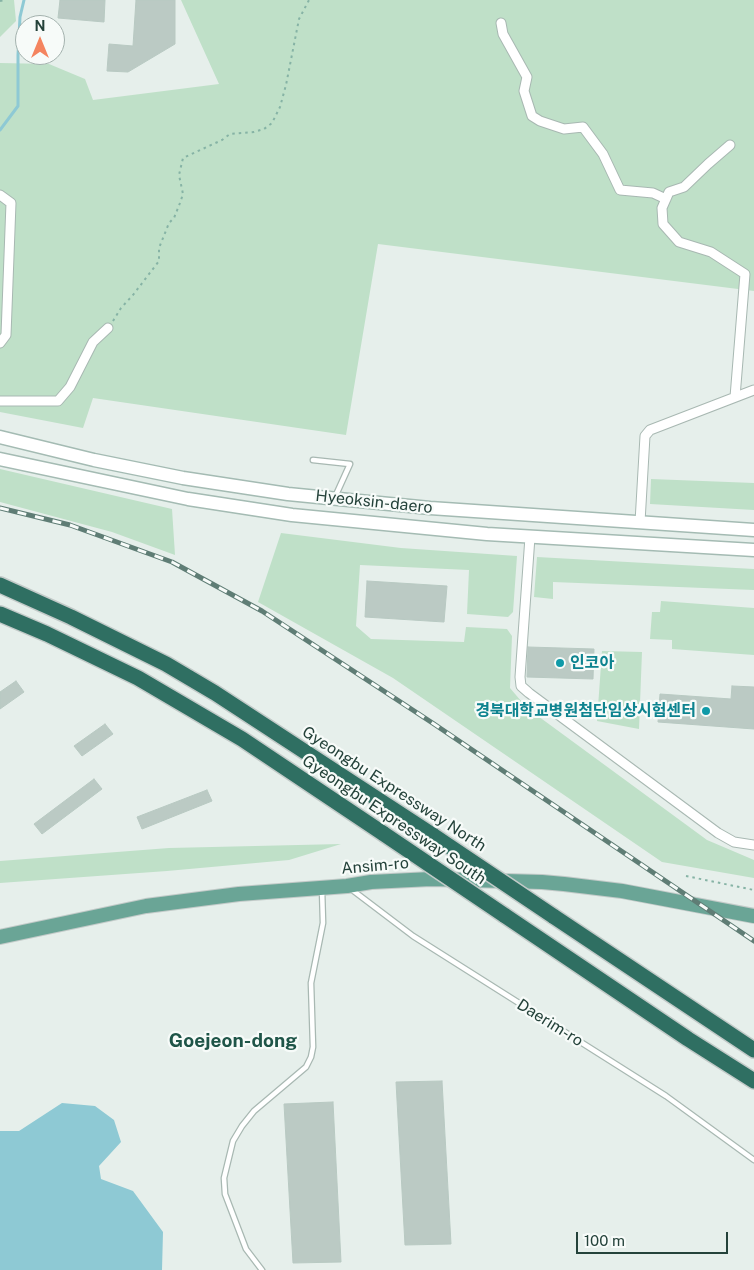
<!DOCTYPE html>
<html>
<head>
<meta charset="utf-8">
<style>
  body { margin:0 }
  #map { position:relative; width:754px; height:1270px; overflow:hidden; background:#e6efeb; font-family:"Public Sans",sans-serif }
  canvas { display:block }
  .north { position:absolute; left:15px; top:15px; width:50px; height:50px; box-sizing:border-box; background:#f7fbf9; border:1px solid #a3b1ad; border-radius:50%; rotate:0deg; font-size:14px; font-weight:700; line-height:20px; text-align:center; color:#24423a }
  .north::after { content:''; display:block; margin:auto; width:18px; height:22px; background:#f4845f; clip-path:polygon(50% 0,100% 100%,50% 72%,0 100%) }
  .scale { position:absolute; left:576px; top:1232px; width:152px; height:22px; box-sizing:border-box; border:2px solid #24423a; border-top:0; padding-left:6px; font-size:15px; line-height:18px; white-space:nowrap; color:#24423a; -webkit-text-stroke:4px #f7fbf9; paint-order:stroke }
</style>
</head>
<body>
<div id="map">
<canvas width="754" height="1270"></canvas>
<div class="north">N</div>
<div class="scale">100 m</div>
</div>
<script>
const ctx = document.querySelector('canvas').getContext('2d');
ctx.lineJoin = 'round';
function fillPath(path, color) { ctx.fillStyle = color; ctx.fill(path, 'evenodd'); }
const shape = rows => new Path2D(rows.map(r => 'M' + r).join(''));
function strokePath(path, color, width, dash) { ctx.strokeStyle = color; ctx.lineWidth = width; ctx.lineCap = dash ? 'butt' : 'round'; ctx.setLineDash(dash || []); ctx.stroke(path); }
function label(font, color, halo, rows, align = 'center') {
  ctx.font = font + ' "Public Sans","Noto Sans KR",sans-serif'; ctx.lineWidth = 4.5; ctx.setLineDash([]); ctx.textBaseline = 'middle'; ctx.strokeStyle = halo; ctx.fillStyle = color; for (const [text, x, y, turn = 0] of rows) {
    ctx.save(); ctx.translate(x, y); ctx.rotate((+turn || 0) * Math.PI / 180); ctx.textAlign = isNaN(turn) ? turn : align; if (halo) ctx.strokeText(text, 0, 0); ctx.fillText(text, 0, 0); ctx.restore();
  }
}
const green = shape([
  [0,0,14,0,16,21,0,37],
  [181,0,754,0,754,291,378,244,346,435,93,398,83,428,0,412,0,63,49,64,85,79,93,100,219,84],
  [0,469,172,509,175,555,112,532,0,502],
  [651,479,754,483,754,510,650,504],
  [281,533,401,548,517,556,513,612,508,617,467,614,469,570,360,565,356,626,371,639,464,642,466,627,507,629,512,636,510,688,527,708,707,840,754,860,754,878,662,862,393,678,258,602],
  [537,557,754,569,754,590,553,582,553,599,534,597],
  [661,601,754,608,754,655,672,649,672,640,650,639,652,612,660,612],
  [602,651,642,652,639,729,597,721],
  [341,844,289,860,167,871,0,883,0,861,169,848]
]);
const water = shape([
  [62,1103,95,1106,114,1120,121,1142,99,1166,101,1179,133,1191,163,1232,162,1270,0,1270,0,1131,19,1131]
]);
const stream = shape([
  [0,130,18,106,18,55,20,17,24,0]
]);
const building = shape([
  [60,0,105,0,104,22,58,18,60,0],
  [136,0,175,0,175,44,128,72,107,71,109,44,133,46,136,0],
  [367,581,447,586,444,622,365,617,367,581],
  [528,647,594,649,593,679,527,677,528,647],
  [16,681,24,692,0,709,0,692,16,681],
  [732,686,754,687,754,729,658,722,660,694,731,699,732,686],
  [105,724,113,734,82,756,74,746,105,724],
  [94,779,102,789,42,834,34,824,94,779],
  [207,790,212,801,142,829,137,817,207,790],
  [442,1081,451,1244,405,1245,396,1082,442,1081],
  [333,1102,341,1262,293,1263,284,1104,333,1102]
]);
const path = shape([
  [0,1,5,0],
  [113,321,121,308,133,295,159,261,159,248,169,223,174,218,180,203,183,194,179,175,183,158,222,140,230,134,254,132,264,129,272,123,280,107,286,85,299,19,309,0],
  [686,876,754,890]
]);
const service = shape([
  [313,460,350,464,335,497],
  [351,889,413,936,666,1096,754,1160],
  [262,1270,246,1249,225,1194,224,1178,233,1141,242,1126,254,1111,306,1067,311,1057,313,1047,311,983,323,923,322,889]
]);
const minor = shape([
  [501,23,503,34,527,77,524,91,532,116,540,121,564,129,583,127,603,154,620,190,653,193,666,199],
  [730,145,708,164,684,187,669,192,662,208,663,224,679,242,711,252,745,274,735,397],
  [0,195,11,203,6,335,0,343],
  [0,401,58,401,70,387,93,342,108,328],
  [640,522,645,436,650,430,754,390],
  [530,537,520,677,521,686,529,693,718,833,734,842,754,845]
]);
const secondary = shape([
  [0,437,94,460,183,478,288,494,430,508,754,530],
  [0,459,188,499,292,515,487,534,754,550]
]);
const primary = shape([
  [0,937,146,906,239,894,347,886,371,882,431,879,542,882,564,884,622,891,754,916]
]);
const motorway = shape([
  [0,585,71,617,166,664,215,693,434,836],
  [0,614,47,634,138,678,242,739,384,834],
  [504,915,688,1039,754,1081],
  [553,916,754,1050]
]);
const rail = shape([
  [0,508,70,525,172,562,262,611,434,724,754,941]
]);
const motorwayBridge = shape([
  [384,834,504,915],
  [434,836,553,916]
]);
const markers = [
  [560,663,5,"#0f9aa8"],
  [706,711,5,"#0f9aa8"]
];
const streetNames = [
  ["Hyeoksin-daero",374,502,6],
  ["Gyeongbu Expressway North",394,789,33],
  ["Gyeongbu Expressway South",394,820,34],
  ["Ansim-ro",375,866,-5],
  ["Daerim-ro",550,1023,32]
];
const cultureNames = [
  ["인코아",570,663],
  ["경북대학교병원첨단임상시험센터",696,711,"right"]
];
const quarterNames = [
  ["Goejeon-dong",233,1041]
];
fillPath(green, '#bfe0c8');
fillPath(water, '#8ec9d4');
strokePath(stream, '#8ec9d4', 3);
fillPath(building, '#bbcac4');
strokePath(building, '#b8c9c2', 1);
strokePath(service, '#a8b8b2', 7);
strokePath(minor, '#a8b8b2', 11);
strokePath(secondary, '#a4bbb3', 15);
strokePath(primary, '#c2cac8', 16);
strokePath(motorway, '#c2cac8', 18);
strokePath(path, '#86b3a5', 2, [2.5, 4]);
strokePath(service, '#fff', 4.5);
strokePath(minor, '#fff', 9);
strokePath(secondary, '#fff', 12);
strokePath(primary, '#6aa596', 14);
strokePath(motorway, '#2f6f62', 15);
strokePath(rail, '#5f7d75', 5);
strokePath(rail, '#f7fbf9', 3, [9]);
strokePath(motorwayBridge, '#c2cac8', 18, []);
strokePath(motorwayBridge, '#2f6f62', 15);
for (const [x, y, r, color] of markers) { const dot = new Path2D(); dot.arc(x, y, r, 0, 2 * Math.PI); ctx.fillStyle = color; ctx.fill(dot); strokePath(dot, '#f7fbf9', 2); }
label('16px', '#24423a', '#f7fbf9', streetNames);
label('bold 16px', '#0d838f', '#f7fbf9', cultureNames, 'left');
label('bold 19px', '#1f5548', '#f7fbf9', quarterNames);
</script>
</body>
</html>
